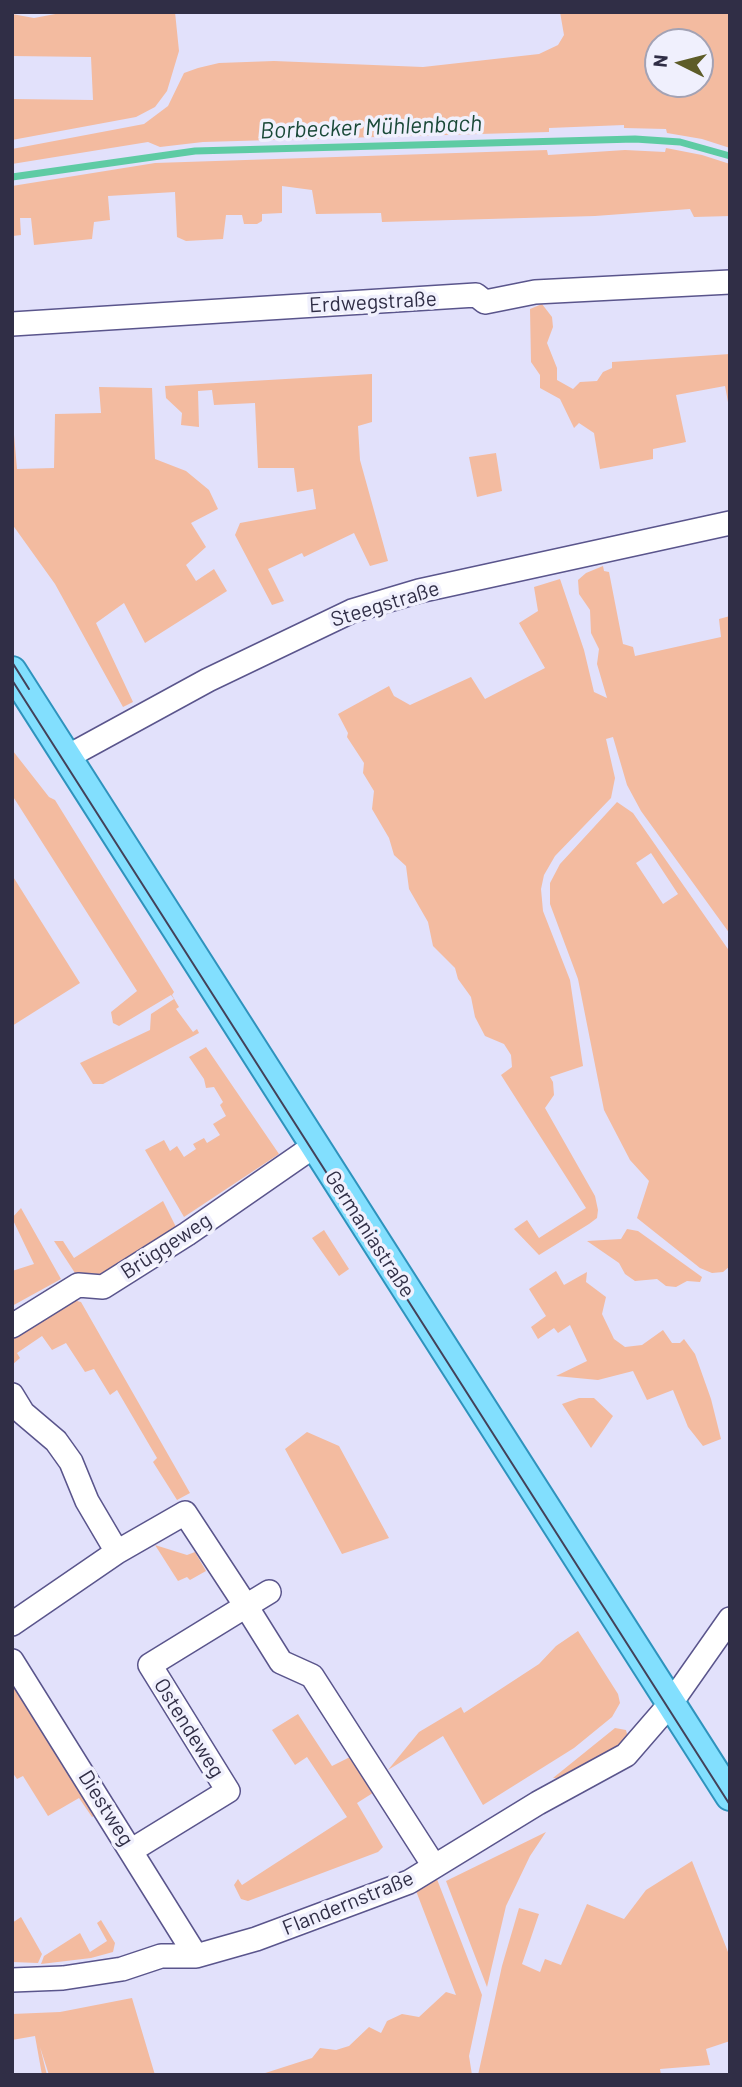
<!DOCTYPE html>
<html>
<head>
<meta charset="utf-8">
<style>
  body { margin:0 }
  #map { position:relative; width:742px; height:2087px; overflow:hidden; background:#e2e1fb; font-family:Barlow,sans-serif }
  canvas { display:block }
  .frame { position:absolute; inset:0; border:14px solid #302e46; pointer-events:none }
  .north { position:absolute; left:644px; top:28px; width:70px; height:70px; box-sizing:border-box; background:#f0f0fd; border:2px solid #a3a2b4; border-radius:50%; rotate:276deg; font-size:19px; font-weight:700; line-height:28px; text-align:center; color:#302e46 }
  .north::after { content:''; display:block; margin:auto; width:24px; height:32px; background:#5d5c28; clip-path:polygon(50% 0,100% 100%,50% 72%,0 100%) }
</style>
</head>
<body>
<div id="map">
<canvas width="742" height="2087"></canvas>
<div class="frame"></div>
<div class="north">N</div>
</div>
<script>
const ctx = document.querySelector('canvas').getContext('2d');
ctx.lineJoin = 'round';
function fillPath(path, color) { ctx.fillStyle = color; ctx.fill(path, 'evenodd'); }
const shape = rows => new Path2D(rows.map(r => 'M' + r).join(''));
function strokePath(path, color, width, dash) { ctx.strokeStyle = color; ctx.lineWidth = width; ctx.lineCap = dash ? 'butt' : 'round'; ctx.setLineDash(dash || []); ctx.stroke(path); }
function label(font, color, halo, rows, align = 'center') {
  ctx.font = font + ' Barlow,sans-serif'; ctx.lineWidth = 7; ctx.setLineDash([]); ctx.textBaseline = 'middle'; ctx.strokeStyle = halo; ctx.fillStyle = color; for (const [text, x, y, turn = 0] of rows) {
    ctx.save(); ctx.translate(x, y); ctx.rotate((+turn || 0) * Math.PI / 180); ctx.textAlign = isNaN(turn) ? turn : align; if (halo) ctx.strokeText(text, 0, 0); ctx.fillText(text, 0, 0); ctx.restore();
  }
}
const green = shape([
  [66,12,175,12,179,51,167,91,155,107,136,117,12,140,12,99,93,100,91,57,12,56,12,14,34,18],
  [560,12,730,12,730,148,702,139,667,133,666,129,624,128,624,125,549,128,549,132,203,142,160,147,148,142,12,164,12,149,144,124,168,106,184,73,198,68,219,63,274,61,423,67,539,54,558,45,564,35],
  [658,42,700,42,700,84,658,84],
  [666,148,702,155,730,164,730,216,694,217,690,209,595,216,382,222,381,213,316,214,312,190,282,186,282,213,262,214,262,221,257,224,244,224,242,215,226,215,223,239,186,241,177,237,175,192,108,196,110,220,94,222,92,239,34,245,31,218,20,218,21,235,13,236,12,186,155,163,547,150,548,155,625,150,665,152],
  [542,304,552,317,553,327,547,343,557,368,557,380,573,389,580,382,597,381,603,372,612,368,612,362,730,354,730,413,725,386,676,395,686,442,653,449,653,459,600,469,594,433,579,423,574,428,560,399,540,388,540,375,531,362,530,309],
  [372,374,372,422,358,426,360,460,388,561,370,566,354,533,304,557,302,553,268,569,284,601,272,605,235,535,240,523,316,509,313,489,297,492,294,468,258,468,255,403,214,405,212,390,198,391,199,427,181,425,182,413,166,398,165,386],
  [99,387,152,388,155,459,186,471,209,490,218,509,191,523,206,547,186,565,196,581,214,569,227,591,145,643,124,603,96,623,133,702,123,707,55,584,12,524,12,412,17,469,54,468,55,414,101,413],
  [496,453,502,491,477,497,469,457],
  [603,566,604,571,609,572,623,644,633,647,635,656,721,637,719,619,730,616,730,934,641,811,627,785,613,737,606,739,615,778,611,798,555,856,544,875,541,889,543,911,570,980,583,1066,550,1077,553,1082,554,1095,545,1108,595,1196,598,1210,597,1218,589,1224,539,1255,514,1229,527,1220,539,1238,586,1208,501,1075,512,1067,511,1055,504,1044,485,1036,475,1017,471,997,458,979,455,968,433,946,428,922,409,889,406,866,394,855,389,838,372,809,374,791,363,773,364,763,347,737,348,733,338,714,389,686,394,696,410,705,471,677,485,699,545,668,519,623,538,611,534,587,560,579,584,650,594,692,607,698,597,664,599,649,591,633,590,610,579,594,578,580,586,573],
  [13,751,49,797,55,800,174,992,172,995,179,1007,176,1009,193,1032,197,1029,199,1033,103,1084,93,1084,80,1063,150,1030,151,1014,174,999,171,995,119,1026,113,1023,111,1012,137,991,12,795],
  [617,802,633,813,730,952,730,1266,723,1272,712,1273,700,1268,637,1218,649,1181,630,1160,604,1110,578,979,550,904,550,883,560,864],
  [651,853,678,894,663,904,636,863],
  [12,875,80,983,12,1026],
  [206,1047,279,1154,184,1217,145,1150,164,1140,170,1151,177,1146,184,1157,196,1149,193,1144,204,1138,207,1143,220,1135,213,1124,226,1116,220,1105,223,1102,214,1087,206,1088,204,1079,189,1057],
  [163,1201,178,1231,103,1279,75,1273,54,1241,63,1241,74,1258],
  [21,1208,61,1279,12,1306,12,1271,34,1264,12,1218],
  [627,1229,638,1231,702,1277,700,1282,687,1281,676,1287,666,1286,657,1279,635,1281,625,1274,619,1263,587,1241,621,1239],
  [324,1230,349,1269,339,1276,312,1238],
  [556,1271,564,1285,587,1272,586,1282,606,1297,602,1314,614,1339,625,1347,642,1345,663,1330,672,1343,680,1343,684,1339,695,1354,711,1399,721,1439,703,1446,688,1427,673,1390,647,1400,633,1371,598,1380,556,1376,587,1361,570,1325,558,1333,554,1328,538,1339,531,1327,546,1316,529,1289],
  [73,1300,81,1302,190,1493,177,1500,153,1462,157,1458,117,1390,110,1395,94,1369,85,1372,66,1343,52,1350,42,1336,17,1353,20,1358,12,1365,12,1335],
  [579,1398,594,1398,613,1416,591,1448,562,1404],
  [307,1432,339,1446,389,1538,342,1554,285,1449],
  [155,1545,187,1555,195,1552,206,1571,190,1580,187,1577,178,1581],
  [578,1631,618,1694,620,1703,612,1717,574,1748,483,1805,443,1736,388,1770,419,1732,461,1707,464,1713,539,1664,556,1646],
  [12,1672,101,1812,92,1817,79,1798,48,1816,23,1776,17,1779,12,1772],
  [298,1714,332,1766,354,1755,376,1791,357,1803,383,1847,378,1852,248,1901,241,1899,234,1885,238,1879,242,1885,347,1817,307,1757,295,1765,272,1730],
  [615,1728,626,1730,628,1738,607,1756,566,1779,553,1778],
  [546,1832,530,1856,506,1906,487,1987,446,1881],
  [692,1861,730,1957,730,2041,706,2049,710,2065,660,2069,661,2075,478,2075,502,1966,519,1908,539,1914,522,1964,540,1972,545,1959,561,1965,587,1904,624,1919,646,1890],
  [433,1869,482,1995,469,2056,472,2075,259,2075,312,2058,320,2048,336,2050,349,2046,369,2027,381,2033,387,2021,402,2014,419,2017,446,1992,456,1995,413,1883],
  [21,1917,42,1954,38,1963,12,1962,12,1923],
  [101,1920,115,1943,113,1952,91,1958,41,1964,44,1956,80,1933,90,1952,107,1941,97,1923],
  [132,1998,155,2075,49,2075,40,2047,47,2075,42,2075,35,2036,12,2040,12,2014,60,2012]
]);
const stream = shape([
  [12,177,195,151,635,139,680,142,730,156]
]);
const minor = shape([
  [12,324,476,295,485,302,535,292,730,282],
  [67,757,208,680,352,611,419,591,730,523],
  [12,1326,78,1285,103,1287,187,1234,314,1146],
  [12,1395,23,1413,56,1441,71,1462,87,1501,117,1552],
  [12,1624,117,1552,185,1513,246,1606,269,1592],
  [12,1661,196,1956],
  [132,1850,228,1791,150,1665,246,1606,281,1662,312,1676,434,1866],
  [12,1980,63,1978,122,1969,161,1956,196,1956,256,1939,409,1882,538,1803,626,1755,671,1703,730,1619]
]);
const major = shape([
  [12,671,730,1796]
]);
const tram = shape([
  [12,662,29,689],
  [12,680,730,1805]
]);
const streetNames = [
  ["Erdwegstraße",373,302,-3],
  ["Steegstraße",385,604,-17],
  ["Germaniastraße",370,1234,57],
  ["Brüggeweg",166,1246,-33],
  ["Ostendeweg",189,1728,58],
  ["Diestweg",106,1808,58],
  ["Flandernstraße",348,1903,-22]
];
const waterNames = [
  ["Borbecker Mühlenbach",371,127,-2]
];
fillPath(green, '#f3bba0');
strokePath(stream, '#5ecba4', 7);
strokePath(minor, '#5a558c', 26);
strokePath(major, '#2f93bd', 32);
strokePath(minor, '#fff', 23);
strokePath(major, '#82dffe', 28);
strokePath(tram, '#434159', 2);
label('21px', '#302e46', '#f0f0fd', streetNames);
label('italic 23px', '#1a4938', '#f0f0fd', waterNames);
</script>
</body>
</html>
